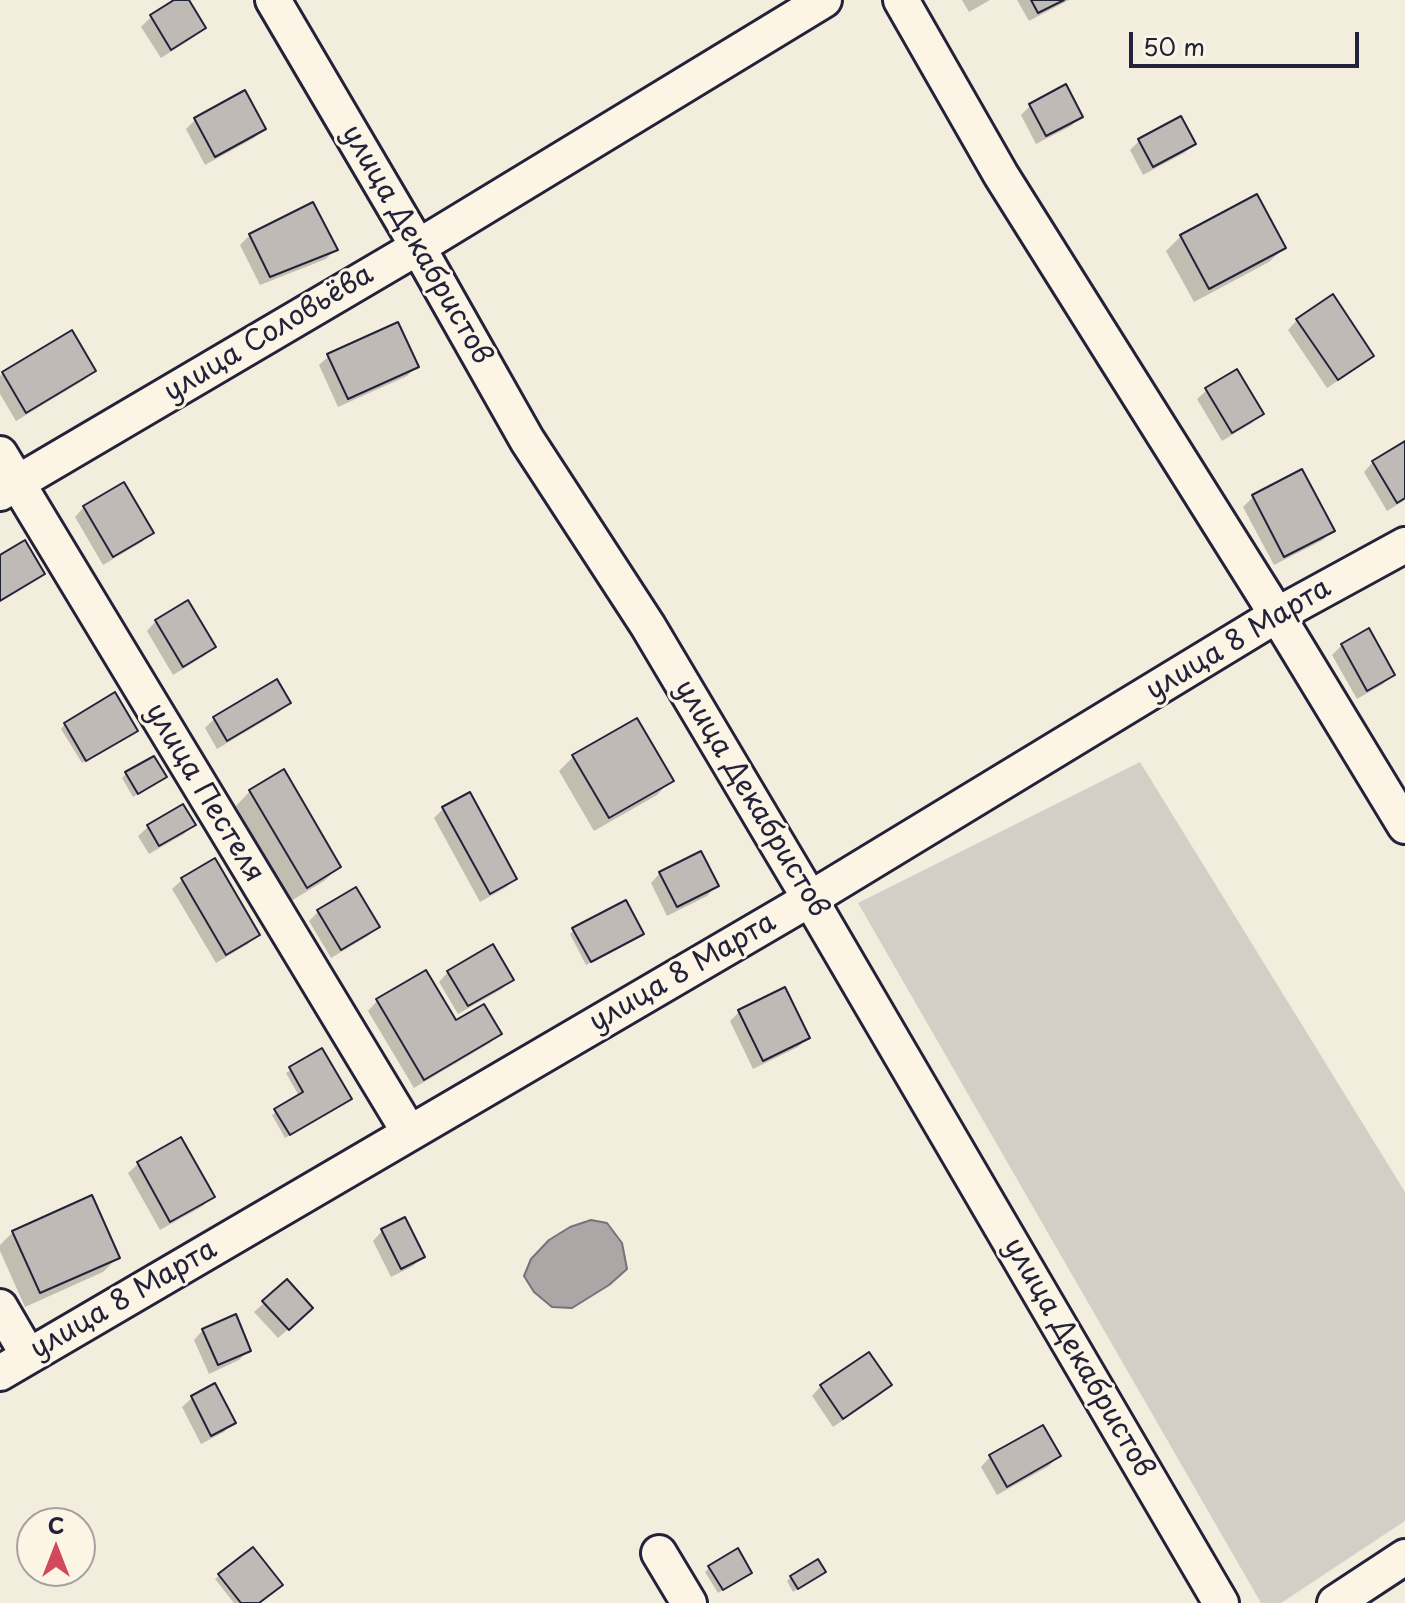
<!DOCTYPE html>
<html>
<head>
<meta charset="utf-8">
<style>
  body { margin:0 }
  #map { position:relative; width:1405px; height:1603px; overflow:hidden; background:#f3edde; font-family:"Playpen Sans",sans-serif }
  canvas { display:block }
  .north { position:absolute; left:16px; top:1507px; width:80px; height:80px; box-sizing:border-box; background:#fcf5e5; border:2px solid #a5a1a1; border-radius:50%; rotate:0deg; font-size:22px; font-weight:700; line-height:32px; text-align:center; color:#22223b }
  .north::after { content:''; display:block; margin:auto; width:28px; height:36px; background:#d1495b; clip-path:polygon(50% 0,100% 100%,50% 72%,0 100%) }
  .scale { position:absolute; left:1129px; top:32px; width:230px; height:36px; box-sizing:border-box; border:4px solid #22223b; border-top:0; padding-left:10px; font-size:24px; line-height:28px; white-space:nowrap; color:#22223b; -webkit-text-stroke:6px #fcf5e5; paint-order:stroke }
</style>
</head>
<body>
<div id="map">
<canvas width="1405" height="1603"></canvas>
<div class="north">С</div>
<div class="scale">50 m</div>
</div>
<script>
const ctx = document.querySelector('canvas').getContext('2d');
ctx.lineJoin = 'round';
function fillPath(path, color) { ctx.fillStyle = color; ctx.fill(path, 'evenodd'); }
const shape = rows => new Path2D(rows.map(r => 'M' + r).join(''));
function strokePath(path, color, width, dash) { ctx.strokeStyle = color; ctx.lineWidth = width; ctx.lineCap = dash ? 'butt' : 'round'; ctx.setLineDash(dash || []); ctx.stroke(path); }
function label(font, color, halo, rows, align = 'center') {
  ctx.font = font + ' "Playpen Sans",sans-serif'; ctx.lineWidth = 6; ctx.setLineDash([]); ctx.textBaseline = 'middle'; ctx.strokeStyle = halo; ctx.fillStyle = color; for (const [text, x, y, turn = 0] of rows) {
    ctx.save(); ctx.translate(x, y); ctx.rotate((+turn || 0) * Math.PI / 180); ctx.textAlign = isNaN(turn) ? turn : align; if (halo) ctx.strokeText(text, 0, 0); ctx.fillText(text, 0, 0); ctx.restore();
  }
}
const green = shape([
  [1140,762,1405,1192,1405,1521,1281,1603,1261,1603,858,903]
]);
const water = shape([
  [591,1220,607,1223,622,1243,627,1269,609,1285,572,1308,552,1307,534,1292,524,1276,531,1259,549,1240,570,1227,591,1220]
]);
const shadow = shape([
  [178,0,187,0,204,27,194,37,161,58,141,27,151,17],
  [962,0,990,0,969,12],
  [1017,0,1069,0,1029,21],
  [1030,106,1081,116,1071,126,1036,144,1021,115],
  [195,120,264,129,254,138,205,165,186,129],
  [1140,140,1194,144,1184,153,1143,175,1130,150],
  [250,235,336,249,326,259,260,285,240,245],
  [1181,236,1284,248,1269,262,1194,302,1166,251],
  [1297,320,1371,356,1362,365,1327,388,1288,330],
  [329,356,416,367,407,376,338,407,319,365],
  [94,370,84,380,16,421,0,394,0,376,3,373],
  [1207,390,1261,413,1252,423,1222,441,1197,399],
  [1405,444,1405,500,1387,511,1364,472,1373,462],
  [1301,472,1332,530,1323,540,1274,565,1243,507,1253,497],
  [84,507,151,532,142,542,103,565,75,517],
  [156,621,214,647,204,656,173,675,147,631],
  [1342,645,1392,675,1383,684,1357,699,1332,655],
  [288,703,279,712,217,749,205,728,214,719],
  [65,724,131,734,82,763,61,729],
  [573,757,671,780,657,795,594,831,559,771],
  [126,774,160,781,133,797,122,778],
  [250,791,339,867,324,881,291,901,236,806],
  [183,806,193,824,184,834,149,854,138,836,148,827],
  [444,808,515,879,505,888,480,902,434,818],
  [214,861,257,934,248,944,216,963,172,889,182,880],
  [660,873,716,886,707,896,667,916,651,883],
  [318,912,378,927,368,936,331,958,309,921],
  [574,930,637,937,586,965,570,934],
  [448,972,511,979,502,989,458,1014,439,982],
  [377,1001,455,1023,499,1034,490,1043,414,1088,368,1011],
  [739,1012,808,1038,798,1047,753,1069,730,1021],
  [322,1051,345,1102,285,1138,272,1115,299,1096,286,1073],
  [138,1164,213,1196,203,1206,160,1230,128,1173],
  [382,1231,423,1256,413,1266,391,1277,373,1241],
  [13,1232,118,1257,103,1272,25,1307,0,1251,0,1245],
  [264,1303,301,1318,278,1338,254,1312],
  [203,1330,249,1350,239,1360,209,1374,194,1340],
  [890,1385,880,1395,833,1427,812,1396,821,1386],
  [214,1386,233,1422,224,1432,201,1444,182,1407,192,1398],
  [1058,1456,1049,1466,997,1495,981,1467,990,1457],
  [710,1567,746,1576,718,1593,705,1572],
  [220,1575,258,1603,234,1603,215,1579],
  [819,1576,793,1592,787,1581,791,1577]
]);
const building = shape([
  [174,0,189,0,206,28,171,50,150,15,174,0],
  [1031,0,1064,0,1038,13,1031,0],
  [1066,84,1083,117,1046,136,1029,104,1066,84],
  [245,90,266,129,215,157,194,118,245,90],
  [1181,116,1196,144,1153,167,1138,139,1181,116],
  [1257,194,1286,248,1209,289,1180,235,1257,194],
  [313,202,338,250,270,277,249,234,313,202],
  [1333,294,1374,356,1338,380,1296,319,1333,294],
  [398,322,419,367,348,399,327,354,398,322],
  [72,330,96,371,26,413,2,372,72,330],
  [1237,369,1264,414,1232,433,1205,388,1237,369],
  [1405,441,1405,498,1397,503,1372,461,1405,441],
  [1302,469,1335,531,1284,557,1252,495,1302,469],
  [124,482,154,533,113,557,83,506,124,482],
  [25,540,45,574,0,601,0,555,25,540],
  [188,600,216,647,183,667,155,620,188,600],
  [1369,628,1395,675,1367,691,1341,644,1369,628],
  [277,679,291,703,227,741,213,717,277,679],
  [115,692,138,731,86,761,64,723,115,692],
  [637,718,674,781,609,818,572,755,637,718],
  [154,756,167,777,138,794,125,772,154,756],
  [284,769,341,867,307,888,249,790,284,769],
  [470,792,517,879,490,894,442,807,470,792],
  [183,804,196,825,159,846,147,825,183,804],
  [701,851,719,886,677,907,659,872,701,851],
  [215,858,260,935,226,955,181,878,215,858],
  [356,887,380,927,341,950,317,910,356,887],
  [626,900,644,934,591,962,572,928,626,900],
  [493,944,514,980,468,1006,447,971,493,944],
  [426,970,456,1020,484,1004,502,1034,424,1080,376,999,426,970],
  [785,987,810,1038,763,1061,738,1010,785,987],
  [322,1048,352,1099,290,1135,274,1109,303,1092,289,1067,322,1048],
  [181,1137,215,1197,170,1222,137,1162,181,1137],
  [92,1195,120,1258,40,1293,12,1231,92,1195],
  [405,1217,425,1257,401,1269,381,1229,405,1217],
  [287,1279,313,1308,289,1330,262,1301,287,1279],
  [236,1314,251,1351,218,1365,202,1329,236,1314],
  [869,1352,892,1385,843,1419,820,1385,869,1352],
  [215,1383,236,1423,211,1436,191,1396,215,1383],
  [1043,1425,1061,1456,1007,1487,989,1455,1043,1425],
  [253,1547,283,1585,259,1603,241,1603,218,1574,253,1547],
  [738,1548,752,1573,723,1590,708,1566,738,1548],
  [818,1559,826,1572,798,1589,790,1576,818,1559]
]);
const minor = shape([
  [273,0,418,247,527,440,648,626,810,899,1221,1603],
  [901,0,1001,175,1277,615,1405,826],
  [0,454,409,1132],
  [0,493,418,247,824,0],
  [0,1307,28,1355],
  [0,1373,810,899,1277,615,1405,545],
  [659,1553,689,1603],
  [1335,1603,1405,1557]
]);
const streetNames = [
  ["улица Декабристов",416,245,60],
  ["улица Соловьёва",269,334,-31],
  ["улица 8 Марта",1239,640,-31],
  ["улица Пестеля",204,793,59],
  ["улица Декабристов",751,799,59],
  ["улица 8 Марта",683,973,-30],
  ["улица 8 Марта",124,1300,-30],
  ["улица Декабристов",1078,1358,60]
];
fillPath(green, '#d4cfc6');
fillPath(water, '#aca7a6');
strokePath(water, '#75727b', 2);
fillPath(shadow, '#0003');
fillPath(building, '#bfbab6');
strokePath(building, '#22223b', 2);
strokePath(minor, '#22223b', 40);
strokePath(minor, '#fcf5e5', 34);
label('28px', '#22223b', '#fcf5e5', streetNames);
</script>
</body>
</html>
